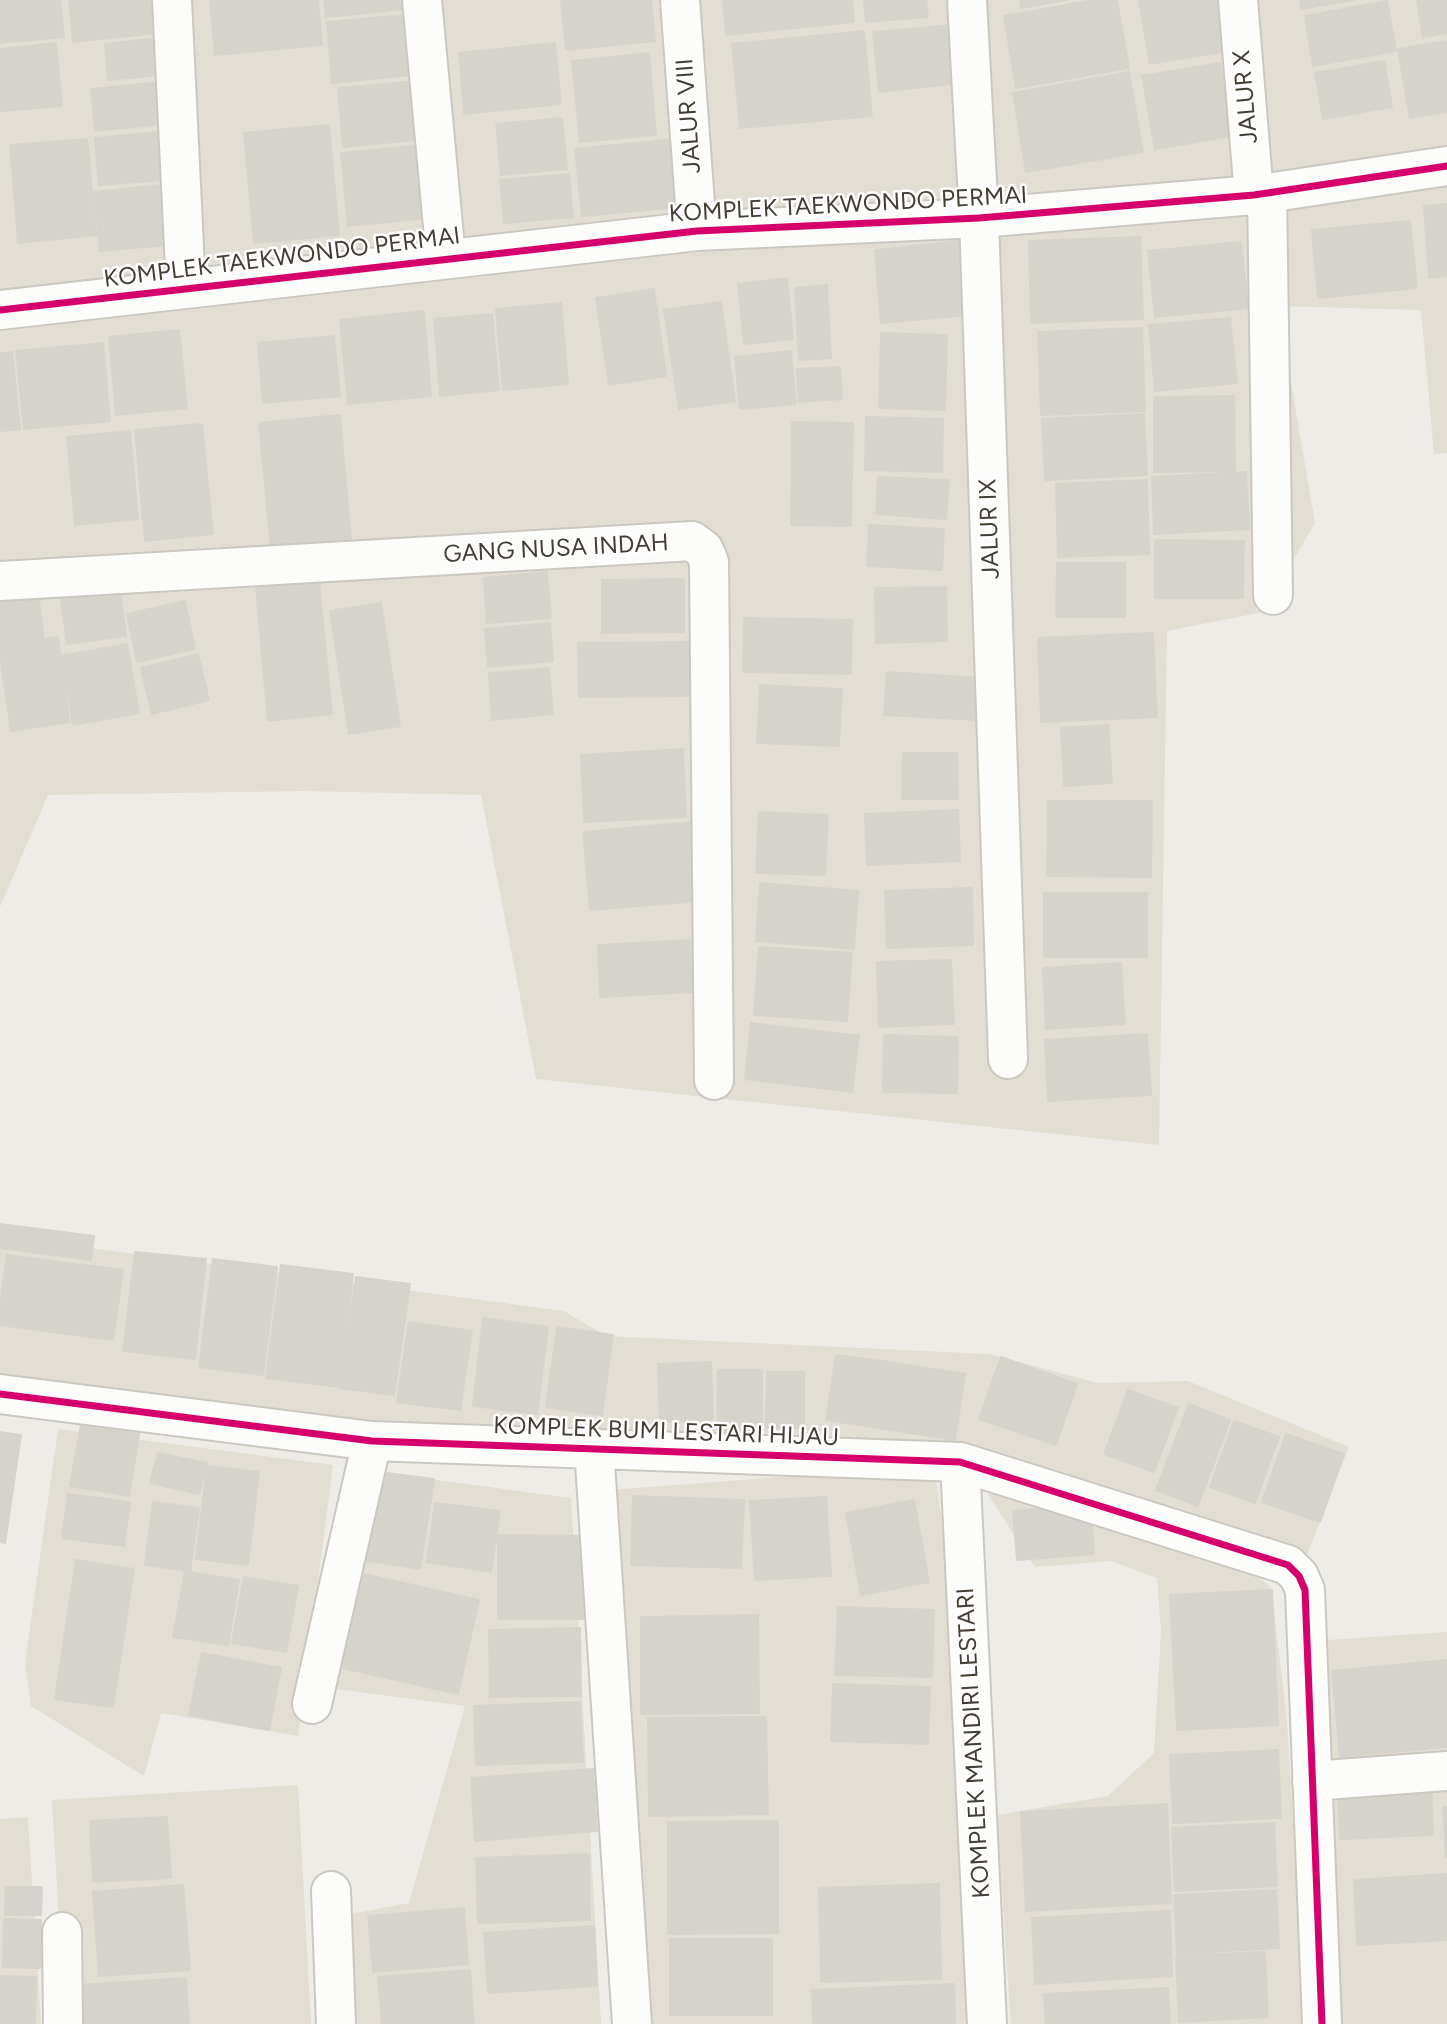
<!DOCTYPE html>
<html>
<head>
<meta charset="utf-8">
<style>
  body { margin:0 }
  canvas { display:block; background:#eeece6 }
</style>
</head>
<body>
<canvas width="1447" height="2024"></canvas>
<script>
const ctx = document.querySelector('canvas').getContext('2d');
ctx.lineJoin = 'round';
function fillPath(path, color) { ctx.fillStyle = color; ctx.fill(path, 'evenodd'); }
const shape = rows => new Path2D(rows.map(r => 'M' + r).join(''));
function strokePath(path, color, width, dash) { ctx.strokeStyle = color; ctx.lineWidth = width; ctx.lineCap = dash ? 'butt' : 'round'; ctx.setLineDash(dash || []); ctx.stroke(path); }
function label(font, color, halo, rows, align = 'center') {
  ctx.font = font + ' Figtree,sans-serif'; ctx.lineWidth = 5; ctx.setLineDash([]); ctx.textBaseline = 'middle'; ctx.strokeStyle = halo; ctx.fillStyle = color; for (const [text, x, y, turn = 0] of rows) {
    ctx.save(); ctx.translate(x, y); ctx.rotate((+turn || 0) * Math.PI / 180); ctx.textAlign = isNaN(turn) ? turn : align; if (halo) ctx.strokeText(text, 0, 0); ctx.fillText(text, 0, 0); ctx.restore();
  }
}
const residential = shape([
  [0,0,1447,0,1447,453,1434,454,1421,310,1278,306,1315,523,1263,612,1167,631,1159,1145,536,1079,481,795,304,791,48,795,0,907],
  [0,1236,564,1311,606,1336,989,1354,1098,1383,1188,1381,1349,1447,1302,1568,962,1451,612,1470,0,1398],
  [58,1429,333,1465,298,1736,161,1713,144,1776,31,1706,25,1663],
  [934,1465,944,1538,972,2024,641,2024,611,1490],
  [362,1470,571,1498,601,2024,323,2024,312,1921,409,1903,465,1706,329,1688],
  [1047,1490,1110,1517,1176,1552,1256,1576,1271,1587,1287,1720,1305,2024,1011,2024,997,1815,1108,1796,1154,1753,1161,1631,1157,1578,1111,1561,1035,1567,987,1493],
  [1447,1632,1447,1763,1312,1772,1312,1641],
  [1447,1782,1447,2024,1325,2024,1310,1791],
  [298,1785,311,2024,65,2024,52,1800],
  [28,1817,41,2024,0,2024,0,1819]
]);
const building = shape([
  [0,0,60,0,64,37,0,43,0,0],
  [69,0,155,0,159,33,73,42,69,0],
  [210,0,318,0,322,45,215,55,210,0],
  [324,0,406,0,407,9,326,17,324,0],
  [561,0,651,0,655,41,566,50,561,0],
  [723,0,852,0,854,22,726,35,723,0],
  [864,0,926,0,928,17,866,22,864,0],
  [1020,0,1067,0,1021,8,1020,0],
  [1094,0,1117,0,1129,68,1016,88,1004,16,1094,0],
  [1145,0,1221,0,1229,51,1150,64,1139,1,1145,0],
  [1300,0,1353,0,1301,9,1300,0],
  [1417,0,1447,0,1447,33,1423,37,1417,0],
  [1387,1,1396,51,1313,66,1305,16,1387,1],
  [407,15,412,75,332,83,327,22,407,15],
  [954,25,959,83,879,92,873,32,954,25],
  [864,31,872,116,740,128,732,44,864,31],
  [158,38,161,75,108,80,105,44,158,38],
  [1447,41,1447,112,1410,118,1398,49,1447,41],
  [56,43,62,106,0,111,0,49,56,43],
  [555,43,561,104,464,114,459,53,555,43],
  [649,53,656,135,580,142,572,61,649,53],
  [1384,61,1392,107,1323,119,1315,73,1384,61],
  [1220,63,1232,136,1155,149,1142,76,1220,63],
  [1129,72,1143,152,1026,172,1013,93,1129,72],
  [419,81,424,139,343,147,338,88,419,81],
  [161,82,165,124,95,131,91,89,161,82],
  [562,118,567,169,501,175,496,124,562,118],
  [329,125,339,235,254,243,244,133,329,125],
  [158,132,163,180,99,185,95,138,158,132],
  [685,138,691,206,582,216,575,149,685,138],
  [87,139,96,235,18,243,10,145,87,139],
  [422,145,428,218,348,226,341,153,422,145],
  [569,174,573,217,504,223,500,180,569,174],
  [171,184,177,244,100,251,94,192,171,184],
  [1447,204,1447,276,1429,278,1424,206,1447,204],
  [1410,221,1417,288,1318,298,1312,230,1410,221],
  [1140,237,1143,319,1031,323,1029,241,1140,237],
  [962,241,968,315,881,323,875,250,962,241],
  [1241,242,1248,308,1155,317,1148,251,1241,242],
  [787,278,793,339,744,344,738,284,787,278],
  [827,285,831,358,799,360,795,288,827,285],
  [654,289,666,376,609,385,596,298,654,289],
  [721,302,735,401,679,409,664,310,721,302],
  [561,303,568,384,503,390,496,309,561,303],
  [424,311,431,396,348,404,340,320,424,311],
  [492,314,499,390,440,396,434,319,492,314],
  [1230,318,1237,383,1155,391,1149,325,1230,318],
  [1142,328,1145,411,1041,415,1038,332,1142,328],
  [179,330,187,408,116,415,109,337,179,330],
  [881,333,947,335,945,410,879,408,881,333],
  [334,336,340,396,263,403,258,343,334,336],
  [103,343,110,421,24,429,16,351,103,343],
  [791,351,796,404,740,409,735,357,791,351],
  [12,352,20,429,0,431,0,353,12,352],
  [840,367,842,399,799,402,797,369,840,367],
  [1234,396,1235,471,1154,472,1154,397,1234,396],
  [1144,414,1147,475,1045,480,1042,419,1144,414],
  [340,415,351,541,271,549,259,423,340,415],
  [866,417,943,419,942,472,865,470,866,417],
  [792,422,853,423,851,526,791,525,792,422],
  [202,424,213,534,145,541,135,430,202,424],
  [130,431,138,519,75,525,67,437,130,431],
  [1246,472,1249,529,1154,534,1152,477,1246,472],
  [878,477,949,480,946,519,876,514,878,477],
  [1147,480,1149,554,1058,557,1056,484,1147,480],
  [869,525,944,529,942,570,867,566,869,525],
  [1155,540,1244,541,1243,598,1155,598,1155,540],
  [1057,563,1125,563,1125,617,1056,617,1057,563],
  [547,572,551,618,487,623,484,578,547,572],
  [684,579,684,632,602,633,602,580,684,579],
  [319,582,332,714,268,721,256,588,319,582],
  [119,585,126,636,67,644,60,594,119,585],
  [946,587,947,641,876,643,875,588,946,587],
  [38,594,44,639,58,637,69,722,11,731,0,655,0,600,38,594],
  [185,601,195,649,137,662,127,614,185,601],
  [381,603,400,726,349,734,330,611,381,603],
  [744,618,852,620,851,674,743,672,744,618],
  [550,623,553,661,488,667,485,629,550,623],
  [1153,633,1157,717,1041,722,1038,638,1153,633],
  [692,642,692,696,579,697,578,643,692,642],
  [127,644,139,713,73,725,61,656,127,644],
  [198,654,209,700,152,714,141,668,198,654],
  [549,668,553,714,492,720,489,673,549,668],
  [887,672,982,678,980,720,884,715,887,672],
  [760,685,842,689,839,746,757,743,760,685],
  [1108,725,1112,783,1064,786,1061,728,1108,725],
  [683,749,686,817,584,822,581,755,683,749],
  [903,753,957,753,958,799,902,799,903,753],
  [1048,801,1152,801,1151,877,1047,876,1048,801],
  [958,810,960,861,867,865,865,814,958,810],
  [759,812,828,815,825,875,756,873,759,812],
  [693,822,700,901,590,910,583,832,693,822],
  [760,883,858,891,854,949,756,941,760,883],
  [972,888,973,945,887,948,885,891,972,888],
  [1044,893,1147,893,1147,957,1044,957,1044,893],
  [690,940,693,992,600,997,598,945,690,940],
  [759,947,852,953,847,1021,754,1015,759,947],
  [951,960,954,1024,879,1027,877,962,951,960],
  [1121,963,1125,1024,1046,1029,1043,968,1121,963],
  [751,1023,859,1036,852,1092,745,1079,751,1023],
  [1147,1034,1151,1095,1048,1101,1045,1040,1147,1034],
  [884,1035,958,1037,957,1093,883,1092,884,1035],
  [0,1224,94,1236,91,1260,0,1248,0,1224],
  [135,1252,206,1259,195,1359,123,1351,135,1252],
  [7,1255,123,1270,113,1340,0,1325,0,1305,7,1255],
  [213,1259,277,1267,263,1375,199,1367,213,1259],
  [281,1265,353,1274,339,1387,266,1378,281,1265],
  [356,1277,410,1284,394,1395,339,1388,356,1277],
  [483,1318,548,1327,537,1414,473,1406,483,1318],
  [409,1322,472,1331,460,1410,397,1402,409,1322],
  [557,1327,613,1335,602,1415,546,1407,557,1327],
  [836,1355,889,1362,879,1428,826,1420,836,1355],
  [1001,1357,1077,1384,1056,1445,979,1419,1001,1357],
  [711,1362,713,1419,660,1422,658,1364,711,1362],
  [889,1362,965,1374,955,1440,879,1428,889,1362],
  [718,1370,762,1370,762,1435,717,1435,718,1370],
  [767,1372,804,1372,804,1428,766,1428,767,1372],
  [1128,1390,1178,1408,1154,1472,1104,1454,1128,1390],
  [1189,1404,1230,1420,1198,1506,1156,1490,1189,1404],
  [1234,1421,1279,1437,1255,1503,1210,1487,1234,1421],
  [81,1425,139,1434,129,1496,70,1486,81,1425],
  [0,1432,21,1435,5,1543,0,1542,0,1432],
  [1286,1434,1344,1454,1320,1522,1262,1502,1286,1434],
  [158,1453,207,1463,199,1494,150,1483,158,1453],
  [207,1466,259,1472,248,1565,196,1559,207,1466],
  [371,1471,434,1479,420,1569,358,1559,371,1471],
  [68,1494,130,1502,124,1546,62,1538,68,1494],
  [633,1496,744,1500,741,1568,631,1565,633,1496],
  [826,1497,831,1576,755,1580,750,1501,826,1497],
  [914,1500,929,1582,861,1595,846,1513,914,1500],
  [153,1502,199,1508,190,1571,145,1565,153,1502],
  [435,1503,500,1511,491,1572,427,1562,435,1503],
  [1090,1504,1094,1554,1017,1560,1013,1511,1090,1504],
  [498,1535,589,1536,588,1619,498,1619,498,1535],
  [76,1560,134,1569,113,1707,55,1699,76,1560],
  [185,1571,239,1580,228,1645,173,1637,185,1571],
  [360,1573,479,1600,458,1694,338,1667,360,1573],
  [244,1577,298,1586,286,1652,232,1643,244,1577],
  [1272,1590,1278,1725,1177,1730,1170,1595,1272,1590],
  [838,1607,934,1610,932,1677,835,1675,838,1607],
  [758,1615,759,1713,641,1714,641,1617,758,1615],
  [580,1628,581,1696,490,1697,489,1630,580,1628],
  [202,1653,281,1668,269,1730,189,1715,202,1653],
  [1447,1660,1447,1747,1340,1757,1332,1671,1447,1660],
  [833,1684,930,1687,928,1744,831,1741,833,1684],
  [580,1702,583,1762,476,1765,474,1706,580,1702],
  [766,1717,768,1814,649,1816,648,1718,766,1717],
  [1278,1750,1281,1818,1173,1823,1170,1755,1278,1750],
  [593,1769,597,1831,475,1841,471,1778,593,1769],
  [1431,1778,1433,1835,1340,1839,1338,1783,1431,1778],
  [1167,1804,1171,1903,1026,1911,1021,1812,1167,1804],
  [1443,1807,1447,1807,1447,1857,1446,1857,1443,1807],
  [167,1817,171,1878,93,1882,90,1821,167,1817],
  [778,1821,778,1933,668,1934,668,1822,778,1821],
  [1274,1823,1277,1886,1175,1891,1172,1828,1274,1823],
  [589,1854,590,1920,478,1923,476,1858,589,1854],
  [1447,1874,1447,1940,1357,1945,1354,1880,1447,1874],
  [939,1884,941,1979,821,1982,819,1888,939,1884],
  [183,1885,190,1970,99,1976,93,1892,183,1885],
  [6,1887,42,1887,41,1915,5,1915,6,1887],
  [1276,1890,1279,1948,1177,1954,1174,1895,1276,1890],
  [464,1908,468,1964,373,1972,368,1916,464,1908],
  [1170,1911,1172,1976,1035,1984,1032,1918,1170,1911],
  [4,1919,41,1920,40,1968,3,1967,4,1919],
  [594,1926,597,1986,488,1993,484,1933,594,1926],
  [670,1939,772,1939,772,2015,670,2015,670,1939],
  [1265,1952,1268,2017,1179,2022,1176,1956,1265,1952],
  [470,1970,474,2024,382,2024,378,1977,470,1970],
  [0,1976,36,1977,35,2024,0,2024,0,1976],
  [186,1978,189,2024,78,2024,76,1985,186,1978],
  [954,1984,955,2024,813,2024,812,1990,954,1984],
  [1168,1988,1170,2024,1046,2024,1044,1994,1168,1988]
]);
const street = shape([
  [172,0,186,288],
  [422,0,446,258],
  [680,0,697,231],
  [967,0,979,218,1008,1059],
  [1238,0,1254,195],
  [1267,192,1273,595],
  [0,310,697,231,979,218,1254,195,1447,166],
  [0,581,692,541,704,550,709,562,714,1080],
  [0,1394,372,1441,960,1462,1288,1565,1299,1576,1305,1590,1322,2024],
  [594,1448,632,2024],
  [960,1462,987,2024],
  [312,1704,372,1441],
  [1312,1781,1447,1771],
  [331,1891,336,2024],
  [62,1932,63,2024]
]);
const cycleway = shape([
  [0,310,697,231,979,218,1254,195,1447,166],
  [0,1394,372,1441,960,1462,1288,1565,1299,1576,1305,1590,1322,2024]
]);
const streetNames = [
  ["JALUR X",1246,97,-95],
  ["JALUR VIII",689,116,-94],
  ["KOMPLEK TAEKWONDO PERMAI",848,205,-3],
  ["KOMPLEK TAEKWONDO PERMAI",282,258,-7],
  ["JALUR IX",990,529,-92],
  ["GANG NUSA INDAH",556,549,-3],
  ["KOMPLEK BUMI LESTARI HIJAU",666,1432,2],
  ["KOMPLEK MANDIRI LESTARI",974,1743,-93]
];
fillPath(residential, '#e3ded3');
fillPath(building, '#d6d3cd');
strokePath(building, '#d6d3cc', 2);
strokePath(street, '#cbc8c2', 42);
strokePath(street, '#fcfcfb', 38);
strokePath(cycleway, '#d6006c', 7);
label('24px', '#443d33', '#fff', streetNames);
</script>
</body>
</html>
